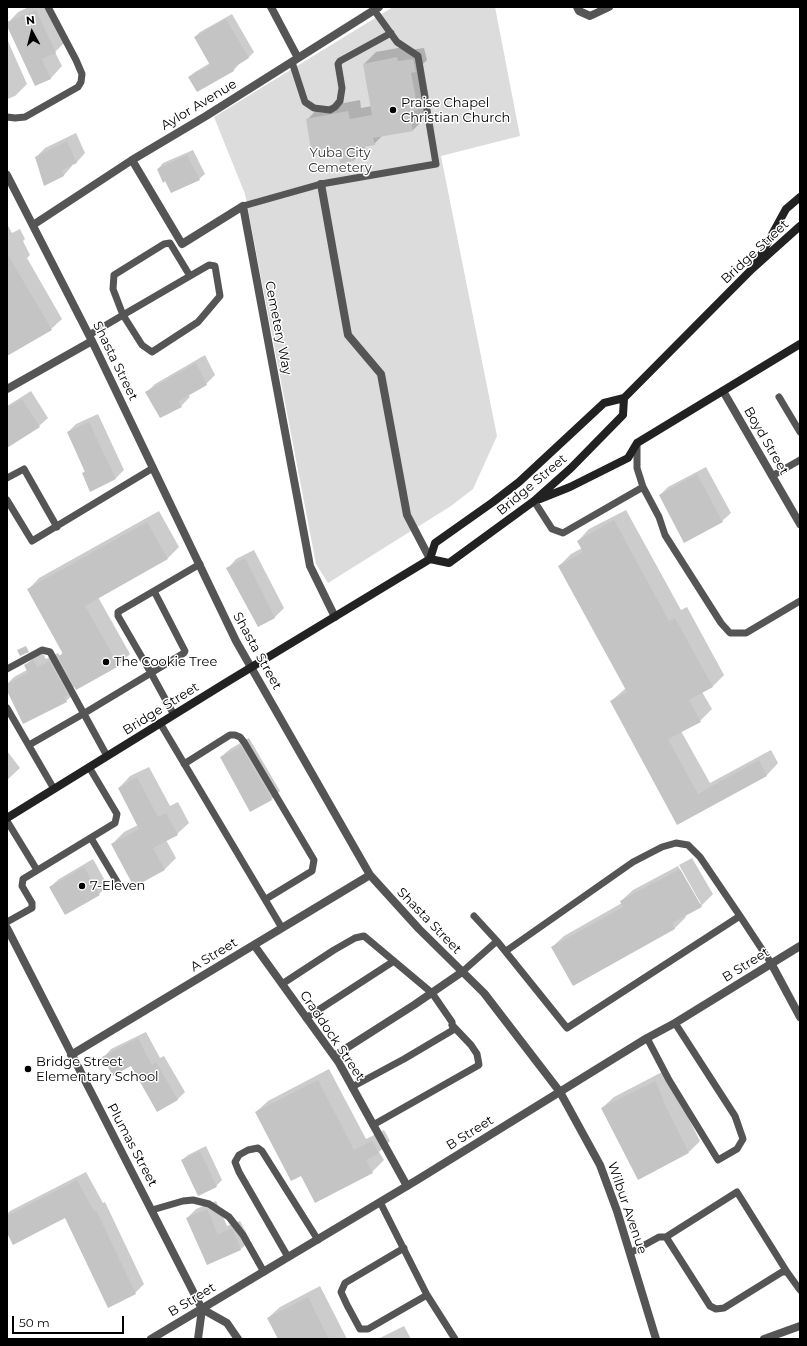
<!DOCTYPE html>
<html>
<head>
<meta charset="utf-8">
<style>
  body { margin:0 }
  #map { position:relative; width:807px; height:1346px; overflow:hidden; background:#fff; font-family:Montserrat,sans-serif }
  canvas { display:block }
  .frame { position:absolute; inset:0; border:8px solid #000; pointer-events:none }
  .north { position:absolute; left:12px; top:12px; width:40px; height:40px; -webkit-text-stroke:3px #fff; paint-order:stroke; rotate:353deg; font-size:11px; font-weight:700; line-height:16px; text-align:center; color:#000 }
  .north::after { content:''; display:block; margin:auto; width:14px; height:18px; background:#000; clip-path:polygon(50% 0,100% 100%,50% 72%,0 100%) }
  .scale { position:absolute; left:12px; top:1316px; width:112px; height:18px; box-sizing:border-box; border:2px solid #000; border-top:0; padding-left:5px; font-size:12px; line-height:14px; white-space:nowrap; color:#000; -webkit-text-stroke:3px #fff; paint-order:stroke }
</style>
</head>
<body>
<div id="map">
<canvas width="807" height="1346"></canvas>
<div class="frame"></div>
<div class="north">N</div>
<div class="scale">50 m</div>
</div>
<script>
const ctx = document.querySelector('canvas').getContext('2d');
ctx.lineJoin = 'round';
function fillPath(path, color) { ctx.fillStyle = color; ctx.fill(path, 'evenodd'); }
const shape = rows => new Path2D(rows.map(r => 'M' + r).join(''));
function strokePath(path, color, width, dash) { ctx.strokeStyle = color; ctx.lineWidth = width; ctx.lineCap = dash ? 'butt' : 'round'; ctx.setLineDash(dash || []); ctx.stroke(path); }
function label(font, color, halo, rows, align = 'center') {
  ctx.font = font + ' Montserrat,sans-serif'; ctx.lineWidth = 3; ctx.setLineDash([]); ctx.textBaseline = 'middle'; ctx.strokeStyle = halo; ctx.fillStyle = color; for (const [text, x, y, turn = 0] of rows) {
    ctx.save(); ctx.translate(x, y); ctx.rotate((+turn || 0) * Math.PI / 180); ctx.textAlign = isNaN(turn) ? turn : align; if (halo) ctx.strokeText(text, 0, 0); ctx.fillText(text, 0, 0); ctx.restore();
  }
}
const green = shape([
  [393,7,495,7,520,136,441,156,497,436,473,489,451,506,328,583,316,564,245,194,214,117]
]);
const shadow = shape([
  [29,7,51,7,66,41,55,52,62,66,51,78,36,84,7,24,18,12],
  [232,14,254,52,248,58,239,63,239,64,234,70,198,91,189,77,195,72,210,63,195,37,200,32],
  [7,39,27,84,15,96,7,99],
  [409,46,409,50,424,48,427,60,423,64,429,97,422,104,425,118,413,130,383,135,374,144,365,146,365,149,354,160,338,150,307,120,318,108,360,100,361,108,372,106,364,64,376,52],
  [76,133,85,153,77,162,72,164,72,166,64,175,45,184,36,157,45,148],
  [193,150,205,174,199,179,158,169,163,163],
  [7,224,12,233,20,229,25,239,23,241,30,255,27,258,62,319,51,329,7,355],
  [205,355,215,375,206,384,188,394,190,397,181,406,147,392,155,384],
  [31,391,48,418,39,426,7,446,7,406],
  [98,414,124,470,116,478,83,473,85,471,68,432,76,424],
  [706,467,731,513,722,521,660,495,668,487],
  [626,510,681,610,687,607,724,675,713,686,702,692,712,709,700,721,681,731,710,783,771,750,778,763,767,775,678,823,611,701,626,688,559,566,571,554,582,548,578,541,589,529],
  [159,511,179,547,168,558,98,597,130,654,118,665,75,686,73,688,75,693,66,701,7,689,7,684,14,677,27,670,25,666,34,657,42,652,46,659,58,653,60,656,63,652,28,590,39,578],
  [254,550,284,608,275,617,258,626,228,568,236,559],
  [249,738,280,791,272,799,221,757,230,749],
  [7,751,20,768,7,780],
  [149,767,170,806,178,802,189,823,177,834,166,840,176,858,164,870,112,844,124,832,138,825,119,788,130,776],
  [692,858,713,894,701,906,685,915,686,917,675,928,574,985,552,947,564,936,622,903,621,901,633,890,678,866,699,904,701,904,679,865],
  [93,859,108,886,99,894,50,887,59,879],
  [146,1032,160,1058,164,1056,185,1092,177,1100,131,1065,104,1057,111,1049],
  [329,1069,366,1139,384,1130,390,1141,379,1152,384,1160,372,1172,301,1174,256,1112,268,1101],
  [666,1070,674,1089,700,1141,689,1152,602,1108,614,1097],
  [206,1146,222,1180,216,1186,182,1160,188,1155],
  [86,1172,103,1203,105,1202,144,1284,135,1293,66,1216,7,1231,7,1214,10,1211],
  [216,1201,227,1226,240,1221,250,1240,241,1249,207,1263,187,1218,196,1209],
  [320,1286,347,1339,279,1339,268,1318,280,1307],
  [404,1326,411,1339,378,1339]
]);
const building = shape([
  [36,10,56,53,42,59,51,79,35,86,7,26,7,22],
  [226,19,249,58,233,68,234,71,197,92,188,77,210,65,194,37],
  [397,57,398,61,413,59,416,72,411,73,418,110,410,111,413,131,373,138,375,145,352,149,354,161,340,164,338,151,312,156,306,119,348,111,350,119,372,115,363,64],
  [67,141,77,163,62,170,64,176,44,186,35,157],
  [187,155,200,180,171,193,165,181,163,183,157,169],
  [7,253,52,330,7,356],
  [196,363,207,385,179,401,182,407,160,418,145,392],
  [22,399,40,427,7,448,7,408],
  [89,422,116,479,90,492,82,473,85,472,67,432],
  [697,474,723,522,684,543,659,495],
  [614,520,669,621,675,618,713,687,689,700,701,722,668,739,698,794,759,760,767,776,677,825,610,701,627,692,558,566,583,552,577,541],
  [147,522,168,559,85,606,119,666,76,690,58,656,63,654,27,589],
  [245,558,275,618,258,627,226,568],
  [26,646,29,652,20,656,17,650],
  [33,660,37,667,49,661,68,695,64,697,67,702,23,724,7,691,7,684,28,673,24,665],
  [241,746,272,800,250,812,220,757],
  [137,777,158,817,166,813,178,835,153,848,165,870,134,887,111,844,139,829,118,788],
  [84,867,100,895,65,915,49,887],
  [680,869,702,907,672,923,675,929,573,986,551,947,623,907,620,901],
  [138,1038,152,1065,156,1062,178,1100,157,1112,131,1066,113,1076,102,1057],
  [318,1080,354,1150,372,1141,379,1153,366,1160,373,1173,315,1203,301,1176,291,1181,255,1112],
  [655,1081,664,1100,663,1101,689,1153,638,1180,601,1108],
  [200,1151,217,1187,198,1196,181,1160],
  [77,1180,94,1211,96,1210,136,1294,108,1308,65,1218,13,1245,7,1233,7,1216],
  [207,1209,218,1234,232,1228,241,1250,207,1265,186,1218],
  [308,1297,329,1339,278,1339,267,1318]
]);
const service = shape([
  [292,62,305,102,314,108,330,110,335,107,340,101,342,88,338,64,340,61,391,33],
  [7,117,15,118,25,117,78,87,81,82,82,74,76,60,48,7],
  [243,206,321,184,436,164,418,56,397,42,374,10],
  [89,335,101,328,123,315,190,276,209,265,215,266,220,296,198,322,152,352,142,345,123,315,113,289,114,275,164,244,170,243,190,276],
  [779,397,800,432],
  [637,443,637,468,643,487,659,517,665,535,721,623,730,633,746,633,800,601],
  [772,476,800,460],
  [7,478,24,469,57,527],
  [7,500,32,541,153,468],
  [534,501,552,529,563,533,643,487],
  [154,591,200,564],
  [7,669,42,650,50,652,107,756],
  [7,708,54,789],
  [160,723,282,928],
  [29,745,83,714,151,673,184,653,185,651,154,591,118,612,118,616,151,673,174,715],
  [184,764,230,735,235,735,240,737,244,742,314,860,312,871,266,899],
  [7,821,37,870],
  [91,838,119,885],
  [474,916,497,941],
  [7,922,32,908,32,903,22,886,23,879,115,823,117,814,89,767],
  [506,951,633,862,662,847,676,843,688,845,700,857,740,916],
  [462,972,497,941,567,1028,740,916,771,963],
  [282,984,334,950,355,938,364,936,432,993,452,1022,453,1030,404,1059,352,1087],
  [306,1018,394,961],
  [647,1038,669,1080,718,1160,737,1149,743,1139,735,1116,675,1023],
  [373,1125,479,1065,477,1054,471,1045,452,1025],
  [380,1202,427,1295,455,1339],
  [152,1210,183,1201,193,1200,209,1204,229,1217,243,1235,264,1272],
  [666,1237,737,1192,787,1272],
  [404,1248,345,1283,341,1292,347,1305,360,1329,368,1329,427,1295],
  [630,1253,659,1237,666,1237,710,1306,716,1309,724,1308,782,1272,787,1272,800,1290],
  [288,1257,239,1172,235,1162,239,1155,248,1150,258,1148,262,1151,318,1240]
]);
const pedestrian = shape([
  [321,184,348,335,381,374,407,515,430,559]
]);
const minor = shape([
  [271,7,298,58],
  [577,7,579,11,590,16,609,7],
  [132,160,182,244,243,206,310,566,335,617],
  [7,175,92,341,236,641,370,875,419,929,484,993,560,1092,600,1165,617,1211,656,1339],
  [33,225,132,160,206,116,379,7],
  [7,389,92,341],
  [723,391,800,524],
  [254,945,339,1063,407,1186],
  [771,963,800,1017],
  [71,1055,370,875],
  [334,1056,414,1005,462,972],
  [764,1339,800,1326]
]);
const tertiary = shape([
  [7,928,202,1309],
  [202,1309,227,1323,238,1339],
  [151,1339,417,1180,647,1038,675,1023,800,946],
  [198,1339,202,1309]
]);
const secondary = shape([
  [757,262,786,209,800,197],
  [540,499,570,487,628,458,637,443,800,344],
  [430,559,435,543,493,502,519,482,604,403,624,398,752,269,800,226],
  [7,818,227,682,430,559,449,563,534,501,571,468,623,415,624,398]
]);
const markers = [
  [393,110,4,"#000"],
  [106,662,4,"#000"],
  [82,886,4,"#000"],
  [28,1069,4,"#000"]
];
const poiNames = [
  ["Praise Chapel",401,103],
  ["Christian Church",401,118],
  ["The Cookie Tree",114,662],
  ["7-Eleven",90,886],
  ["Bridge Street",36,1062],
  ["Elementary School",36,1077]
];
const streetNames = [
  ["Aylor Avenue",199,105,-31],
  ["Bridge Street",755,252,-43],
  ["Cemetery Way",278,328,79],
  ["Shasta Street",115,361,64],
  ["Boyd Street",766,441,60],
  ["Bridge Street",532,485,-40],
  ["Shasta Street",257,651,61],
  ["Bridge Street",161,709,-32],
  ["Shasta Street",429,921,46],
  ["A Street",214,955,-31],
  ["B Street",746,965,-32],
  ["Craddock Street",332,1036,56],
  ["B Street",470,1133,-32],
  ["Plumas Street",132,1145,62],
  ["Wilbur Avenue",627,1208,71],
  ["B Street",192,1300,-31]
];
const parkNames = [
  ["Yuba City",340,153],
  ["Cemetery",340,168]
];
fillPath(green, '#dcdcdc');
fillPath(shadow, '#0003');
fillPath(building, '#c4c4c4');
strokePath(service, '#555', 7);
strokePath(pedestrian, '#555', 8);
strokePath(minor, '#555', 8);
strokePath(tertiary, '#555', 8);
strokePath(secondary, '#222', 8);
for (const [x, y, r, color] of markers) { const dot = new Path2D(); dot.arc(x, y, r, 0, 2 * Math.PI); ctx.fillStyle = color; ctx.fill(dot); strokePath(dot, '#fff', 1.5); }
label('13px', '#000', '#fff', poiNames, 'left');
label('13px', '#000', '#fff', streetNames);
label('13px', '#333', '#fff', parkNames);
</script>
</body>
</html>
